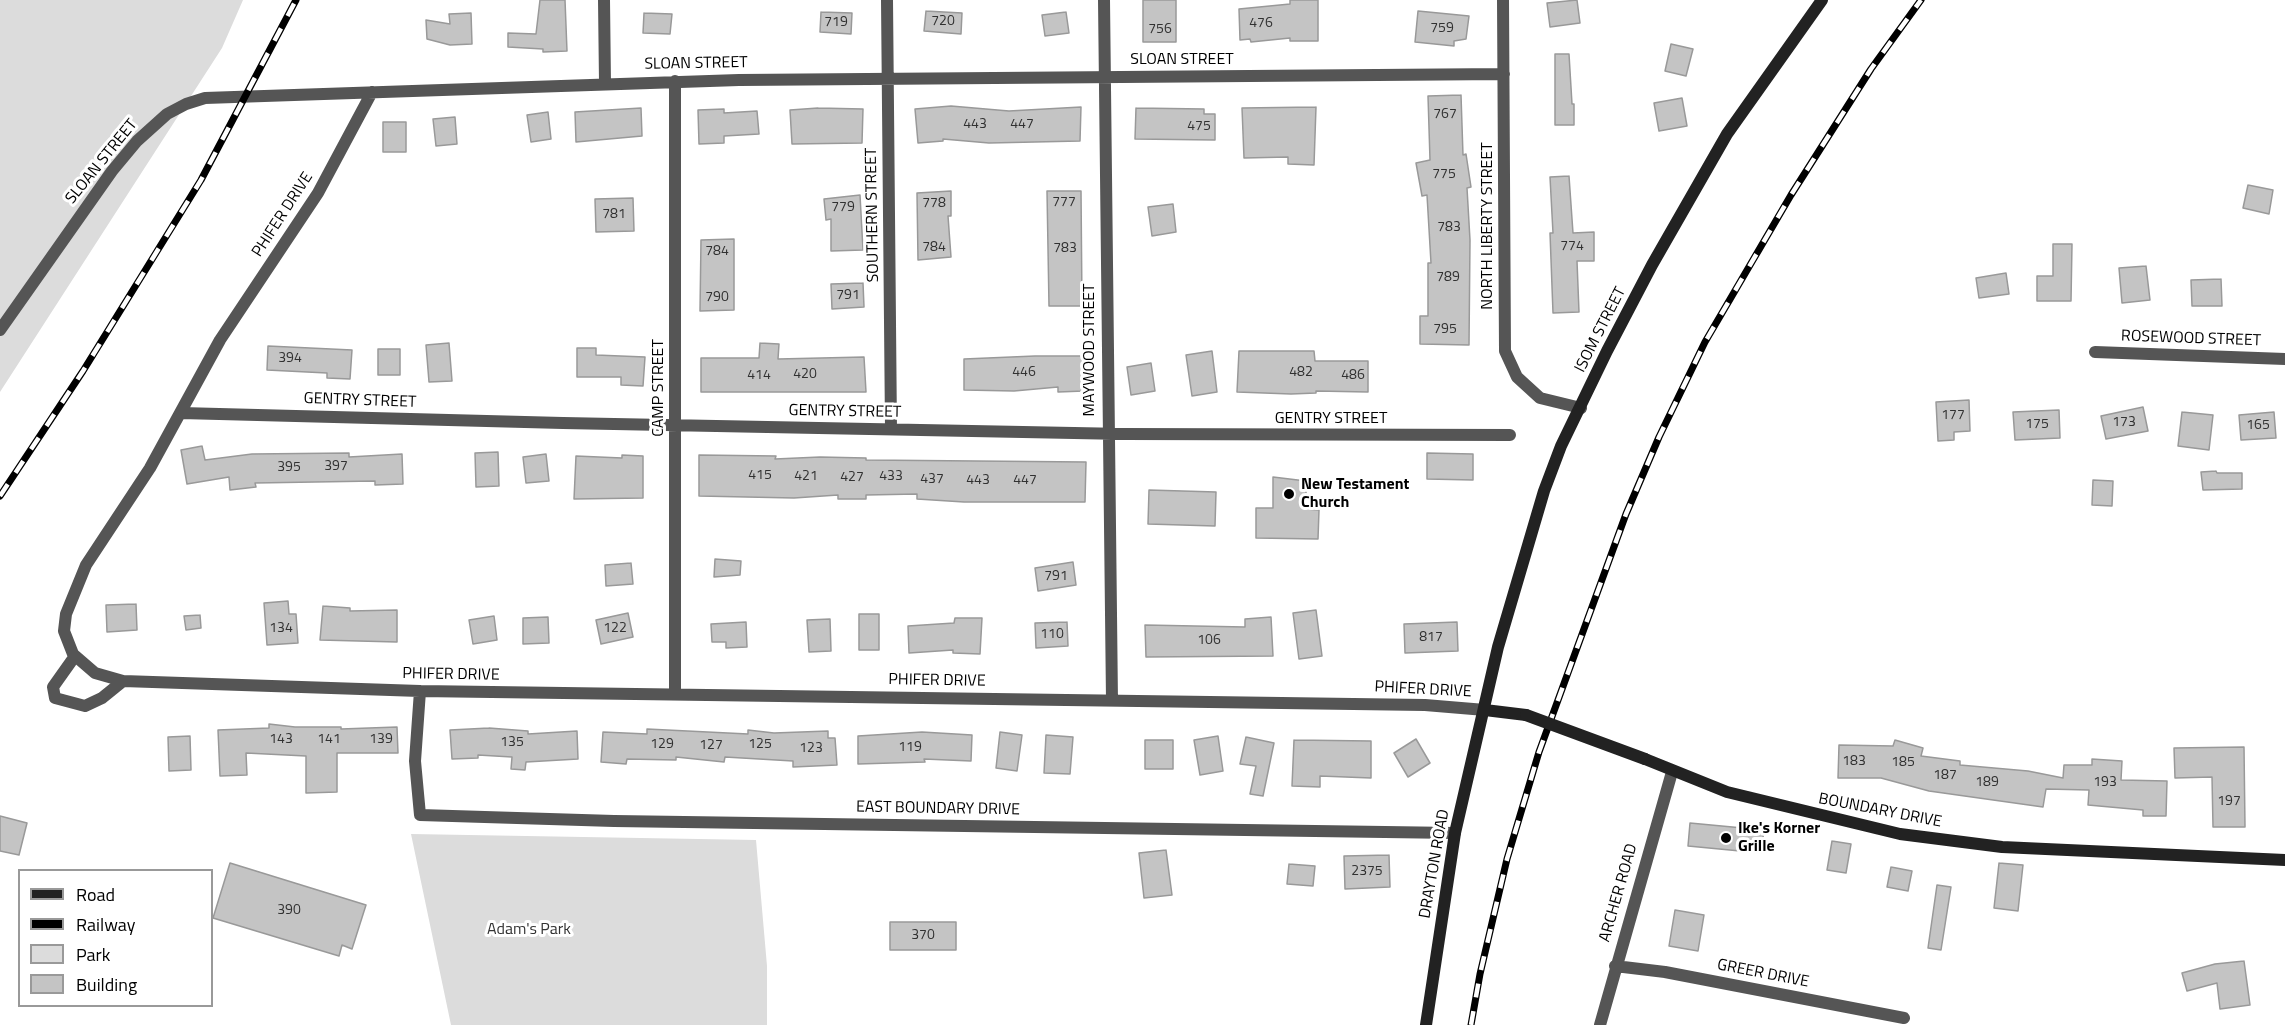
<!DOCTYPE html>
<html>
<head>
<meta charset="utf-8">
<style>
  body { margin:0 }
  #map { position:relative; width:2285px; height:1025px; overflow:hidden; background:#fff; font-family:"Titillium Web",sans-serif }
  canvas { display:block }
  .legend { position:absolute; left:18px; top:869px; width:195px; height:138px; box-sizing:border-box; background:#fff; border:2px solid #999; margin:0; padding:8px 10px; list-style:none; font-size:18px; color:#000 }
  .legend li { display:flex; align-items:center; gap:12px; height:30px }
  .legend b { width:30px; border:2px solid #999 }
</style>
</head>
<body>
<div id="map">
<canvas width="2285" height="1025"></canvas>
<ul class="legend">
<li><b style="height:8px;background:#222"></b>Road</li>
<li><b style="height:8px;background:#000"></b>Railway</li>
<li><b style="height:16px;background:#dcdcdc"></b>Park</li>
<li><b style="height:16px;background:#c4c4c4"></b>Building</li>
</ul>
</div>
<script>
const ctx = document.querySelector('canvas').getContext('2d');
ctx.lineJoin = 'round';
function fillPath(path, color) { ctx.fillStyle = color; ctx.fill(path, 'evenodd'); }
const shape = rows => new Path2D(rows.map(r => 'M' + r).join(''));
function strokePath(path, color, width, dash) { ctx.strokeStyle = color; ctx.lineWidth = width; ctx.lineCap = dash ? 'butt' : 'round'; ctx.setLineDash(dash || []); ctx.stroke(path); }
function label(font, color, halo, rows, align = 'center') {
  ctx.font = font + ' "Titillium Web",sans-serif'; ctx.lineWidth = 6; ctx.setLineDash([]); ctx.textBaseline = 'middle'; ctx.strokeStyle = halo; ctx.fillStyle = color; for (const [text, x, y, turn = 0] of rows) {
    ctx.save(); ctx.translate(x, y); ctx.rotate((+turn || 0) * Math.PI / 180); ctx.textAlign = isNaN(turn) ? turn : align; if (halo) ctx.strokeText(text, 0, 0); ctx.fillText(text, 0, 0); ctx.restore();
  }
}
const green = shape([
  [0,0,243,0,222,48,0,392],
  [411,834,756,840,767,966,767,1025,451,1025]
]);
const building = shape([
  [540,0,565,0,567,51,543,52,543,49,508,47,508,33,536,34,540,0],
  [1143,0,1176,0,1176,42,1143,42,1143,0],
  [1290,0,1318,0,1318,41,1290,41,1290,38,1251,42,1250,39,1240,40,1239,9,1290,4,1290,0],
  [1577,0,1580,23,1550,27,1547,3,1577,0],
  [926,11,962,13,961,34,924,31,926,11],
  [1418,11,1469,16,1466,39,1454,41,1454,46,1415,42,1418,11],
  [821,12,852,13,851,34,820,32,821,12],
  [1066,12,1069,33,1045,36,1042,15,1066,12],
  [471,13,472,44,450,45,427,39,426,20,450,24,449,14,471,13],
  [644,13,672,14,670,34,643,33,644,13],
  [1671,44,1693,49,1686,76,1665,71,1671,44],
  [1555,54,1569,54,1572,104,1574,104,1574,125,1555,125,1555,54],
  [1461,95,1463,155,1466,154,1471,187,1467,188,1470,240,1469,345,1420,344,1420,316,1428,316,1428,263,1431,263,1427,195,1422,196,1416,163,1430,160,1428,96,1461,95],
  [1682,98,1687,126,1659,131,1654,103,1682,98],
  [951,106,1009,111,1081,107,1080,141,989,143,943,139,943,141,918,143,915,109,951,106],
  [1316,107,1314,165,1288,164,1288,157,1244,158,1242,108,1316,107],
  [641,108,642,136,576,142,575,112,641,108],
  [818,108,863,109,862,143,792,144,790,110,818,108],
  [1136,108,1204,109,1204,114,1215,114,1215,140,1135,139,1136,108],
  [724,109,724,113,757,111,759,134,724,136,724,143,699,144,698,110,724,109],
  [548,112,551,139,531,142,527,115,548,112],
  [455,117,457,144,436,146,433,119,455,117],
  [383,122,406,122,406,152,383,152,383,122],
  [1569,176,1573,233,1594,232,1594,261,1577,261,1579,312,1553,313,1550,233,1553,233,1550,177,1569,176],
  [2248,185,2273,190,2269,214,2243,208,2248,185],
  [951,191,951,216,948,216,951,257,918,260,917,193,951,191],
  [1047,191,1081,191,1082,306,1049,306,1047,191],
  [860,195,863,250,831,251,831,219,826,220,824,199,860,195],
  [633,198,634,231,596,232,595,199,633,198],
  [1173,204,1176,232,1152,236,1148,207,1173,204],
  [734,239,734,310,700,311,701,240,734,239],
  [2053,244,2072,244,2071,301,2037,301,2037,276,2053,276,2053,244],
  [2146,266,2150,300,2122,303,2119,268,2146,266],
  [2006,273,2009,294,1979,298,1976,278,2006,273],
  [2221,279,2222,306,2192,306,2191,280,2221,279],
  [863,283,864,307,832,309,831,284,863,283],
  [449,343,452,381,429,382,426,345,449,343],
  [760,343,779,344,778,359,864,357,866,392,701,392,701,358,759,358,760,343],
  [268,346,352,350,350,379,327,378,327,373,267,370,268,346],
  [577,348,596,348,596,355,645,357,643,386,621,385,621,377,577,377,577,348],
  [378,349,400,349,400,375,378,375,378,349],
  [1212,351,1217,392,1192,396,1186,355,1212,351],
  [1239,351,1314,351,1315,361,1368,361,1368,392,1316,391,1316,393,1291,394,1237,392,1239,351],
  [1035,356,1083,356,1084,391,1058,392,1058,387,1014,391,964,390,964,359,1035,356],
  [1151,363,1155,391,1131,395,1127,367,1151,363],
  [1969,400,1970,431,1954,432,1954,440,1938,441,1936,402,1969,400],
  [2143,407,2148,431,2106,439,2101,416,2143,407],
  [2059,410,2060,438,2015,440,2013,412,2059,410],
  [2182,412,2213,415,2209,450,2178,446,2182,412],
  [2274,412,2276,438,2241,440,2239,415,2274,412],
  [202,446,205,460,252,454,349,453,349,457,402,454,403,484,375,485,375,481,255,483,256,487,230,490,229,477,187,484,181,450,202,446],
  [498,452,499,486,476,487,475,453,498,452],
  [1427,453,1473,454,1473,480,1427,479,1427,453],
  [546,454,549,481,526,483,523,457,546,454],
  [622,455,643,456,643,498,574,499,576,456,622,458,622,455],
  [699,455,776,456,775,459,820,457,866,458,866,460,1086,462,1085,502,964,502,917,499,917,494,866,495,866,499,838,499,838,495,794,498,699,496,699,455],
  [2216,471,2217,473,2242,473,2242,489,2203,490,2201,472,2216,471],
  [1273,477,1306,481,1306,509,1319,510,1318,539,1256,538,1256,508,1273,508,1273,477],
  [2093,480,2113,481,2112,506,2092,505,2093,480],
  [1149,490,1216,492,1215,526,1148,524,1149,490],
  [715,559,741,561,740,575,714,577,715,559],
  [1073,562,1076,585,1038,591,1035,568,1073,562],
  [631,563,633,584,606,586,605,565,631,563],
  [288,601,289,614,296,614,298,643,267,645,264,603,288,601],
  [136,604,137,630,107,632,106,605,136,604],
  [323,606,350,608,350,611,397,610,397,642,320,640,323,606],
  [1316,610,1322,656,1299,659,1293,613,1316,610],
  [628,613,633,637,601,644,596,620,628,613],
  [859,614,879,614,879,650,859,650,859,614],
  [200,615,201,628,186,630,184,616,200,615],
  [494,616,497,640,473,644,469,620,494,616],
  [548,617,549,643,523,644,523,618,548,617],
  [1271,617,1273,656,1146,657,1145,625,1245,627,1245,619,1271,617],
  [955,618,982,618,980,654,953,653,953,650,909,653,908,626,954,623,955,618],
  [830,619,831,651,809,652,807,620,830,619],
  [746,622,747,647,726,648,726,642,712,642,711,624,746,622],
  [1067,622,1068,646,1036,648,1035,623,1067,622],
  [1457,622,1458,651,1405,653,1404,624,1457,622],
  [269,724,295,727,341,727,341,729,397,727,398,753,337,753,337,792,306,793,306,756,246,753,247,775,220,776,218,730,269,728,269,724],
  [489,728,528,731,528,734,577,731,578,759,526,762,525,770,511,769,512,757,478,755,478,758,452,759,450,730,489,728],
  [647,729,748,734,748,730,774,733,828,731,828,738,835,738,837,765,793,767,793,761,725,757,724,762,676,757,676,760,627,759,626,764,601,762,603,732,647,734,647,729],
  [922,732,972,735,971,761,924,759,925,762,858,764,858,736,922,732],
  [1000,732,1022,735,1017,771,996,768,1000,732],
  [1046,735,1073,737,1070,774,1044,773,1046,735],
  [190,736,191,770,169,771,168,737,190,736],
  [1218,736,1223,771,1200,775,1194,740,1218,736],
  [1246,737,1274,743,1263,796,1250,794,1256,766,1240,764,1246,737],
  [1416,739,1430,763,1408,777,1394,753,1416,739],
  [1145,740,1173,740,1173,769,1145,769,1145,740],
  [1294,740,1371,741,1371,778,1320,776,1320,787,1292,786,1294,740],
  [1895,740,1923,748,1921,756,1960,761,1960,765,2028,771,2063,778,2064,765,2092,765,2092,759,2122,761,2121,780,2167,781,2166,816,2143,816,2143,810,2088,805,2089,790,2046,789,2043,807,1929,791,1881,778,1838,778,1839,745,1893,746,1895,740],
  [2244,747,2245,827,2213,827,2212,777,2175,778,2174,748,2244,747],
  [0,816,27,823,19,855,0,851,0,816],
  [1690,823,1764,830,1761,853,1688,846,1690,823],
  [1832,841,1851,844,1846,873,1827,870,1832,841],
  [1166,850,1172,895,1144,898,1139,853,1166,850],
  [1389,855,1390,887,1345,889,1344,856,1389,855],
  [230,863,366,905,352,949,342,945,339,956,213,918,230,863],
  [1999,863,2023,865,2018,911,1994,908,1999,863],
  [1289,864,1315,866,1313,886,1287,884,1289,864],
  [1891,867,1912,871,1908,891,1887,887,1891,867],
  [1937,885,1951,887,1941,950,1928,948,1937,885],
  [1675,910,1704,915,1698,951,1669,946,1675,910],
  [890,922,956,922,956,950,890,950,890,922],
  [2244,961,2250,1005,2220,1009,2217,983,2187,991,2182,973,2215,964,2244,961]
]);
const street = shape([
  [604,0,605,83],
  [887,0,891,429],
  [1104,0,1112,700],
  [1503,0,1505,351,1517,377,1540,398,1581,408],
  [675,81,675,694],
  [372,92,318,193,220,340,150,468,86,565,66,614,64,631,73,654,95,673,123,681,420,691,1425,705,1485,710],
  [0,330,112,171,137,141,167,114,186,104,205,98,739,80,1504,74],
  [2095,352,2285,359],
  [181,413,563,423,1125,434,1510,435],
  [75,656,53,687,55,698,85,706,102,698,123,681],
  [420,691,415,761,420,815,614,821,1455,833],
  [1615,966,1665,972,1904,1018],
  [1600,1025,1672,772]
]);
const secondary = shape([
  [1485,710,1526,715],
  [1645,759,1727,792,1900,834,2002,847,2285,860],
  [1426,1025,1455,833,1498,647,1544,491,1561,446,1607,351,1652,265,1727,134,1822,0]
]);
const rail = shape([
  [0,496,83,371,201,180,296,0],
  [1471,1025,1480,974,1507,859,1539,752,1626,514,1659,437,1705,342,1791,195,1871,69,1921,0]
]);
const secondaryBridge = shape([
  [1526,715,1645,759]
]);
const markers = [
  [1289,494,6,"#000"],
  [1726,838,6,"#000"]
];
const numberNames = [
  ["720",943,22],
  ["719",836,23],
  ["476",1261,24],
  ["759",1442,29],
  ["756",1160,30],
  ["767",1445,115],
  ["443",975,125],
  ["447",1022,125],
  ["475",1199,127],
  ["775",1444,175],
  ["777",1064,203],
  ["778",934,204],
  ["779",843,208],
  ["781",614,215],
  ["783",1449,228],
  ["774",1572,247],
  ["784",934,248],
  ["783",1065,249],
  ["784",717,252],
  ["789",1448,278],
  ["791",848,296],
  ["790",717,298],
  ["795",1445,330],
  ["394",290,359],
  ["446",1024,373],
  ["482",1301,373],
  ["420",805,375],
  ["414",759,376],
  ["486",1353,376],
  ["177",1953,416],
  ["173",2124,423],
  ["175",2037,425],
  ["165",2258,426],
  ["397",336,467],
  ["395",289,468],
  ["415",760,476],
  ["421",806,477],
  ["433",891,477],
  ["427",852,478],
  ["437",932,480],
  ["443",978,481],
  ["447",1025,481],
  ["791",1056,577],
  ["134",281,629],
  ["122",615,629],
  ["110",1052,635],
  ["817",1431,638],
  ["106",1209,641],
  ["143",281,740],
  ["141",329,740],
  ["139",381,740],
  ["135",512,743],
  ["129",662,745],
  ["125",760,745],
  ["127",711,746],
  ["119",910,748],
  ["123",811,749],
  ["183",1854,762],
  ["185",1903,763],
  ["187",1945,776],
  ["189",1987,783],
  ["193",2105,783],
  ["197",2229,802],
  ["2375",1367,872],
  ["390",289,911],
  ["370",923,936]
];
const streetNames = [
  ["SLOAN STREET",1182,60],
  ["SLOAN STREET",696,64,-1],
  ["SLOAN STREET",102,162,-51],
  ["PHIFER DRIVE",283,215,-57],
  ["SOUTHERN STREET",873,215,-91],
  ["NORTH LIBERTY STREET",1488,226,-90],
  ["ISOM STREET",1601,330,-63],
  ["ROSEWOOD STREET",2191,339,2],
  ["MAYWOOD STREET",1090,350,-90],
  ["CAMP STREET",659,388,-90],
  ["GENTRY STREET",360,401,2],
  ["GENTRY STREET",845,412,1],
  ["GENTRY STREET",1331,419],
  ["PHIFER DRIVE",451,675,1],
  ["PHIFER DRIVE",937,681,1],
  ["PHIFER DRIVE",1423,690,3],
  ["EAST BOUNDARY DRIVE",938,809,1],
  ["BOUNDARY DRIVE",1880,811,11],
  ["DRAYTON ROAD",1435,864,-80],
  ["ARCHER ROAD",1619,893,-74],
  ["GREER DRIVE",1763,974,11]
];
const poiNames = [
  ["New Testament",1301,485],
  ["Church",1301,503],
  ["Ike's Korner",1738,829],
  ["Grille",1738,847]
];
const parkNames = [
  ["Adam's Park",529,930]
];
fillPath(green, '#dcdcdc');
fillPath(building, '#c4c4c4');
strokePath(building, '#999', 1.5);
strokePath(street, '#555', 12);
strokePath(secondary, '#222', 12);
strokePath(rail, '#000', 7);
strokePath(rail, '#fff', 4.5, [14]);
strokePath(secondaryBridge, '#222', 12);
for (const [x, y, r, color] of markers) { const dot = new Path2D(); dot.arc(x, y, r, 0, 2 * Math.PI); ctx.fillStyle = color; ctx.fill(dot); strokePath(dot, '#fff', 2); }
label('14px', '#313131', null, numberNames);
label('16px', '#000', '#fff', streetNames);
label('bold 16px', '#000', '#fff', poiNames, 'left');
label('16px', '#333', '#fff', parkNames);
</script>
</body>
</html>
